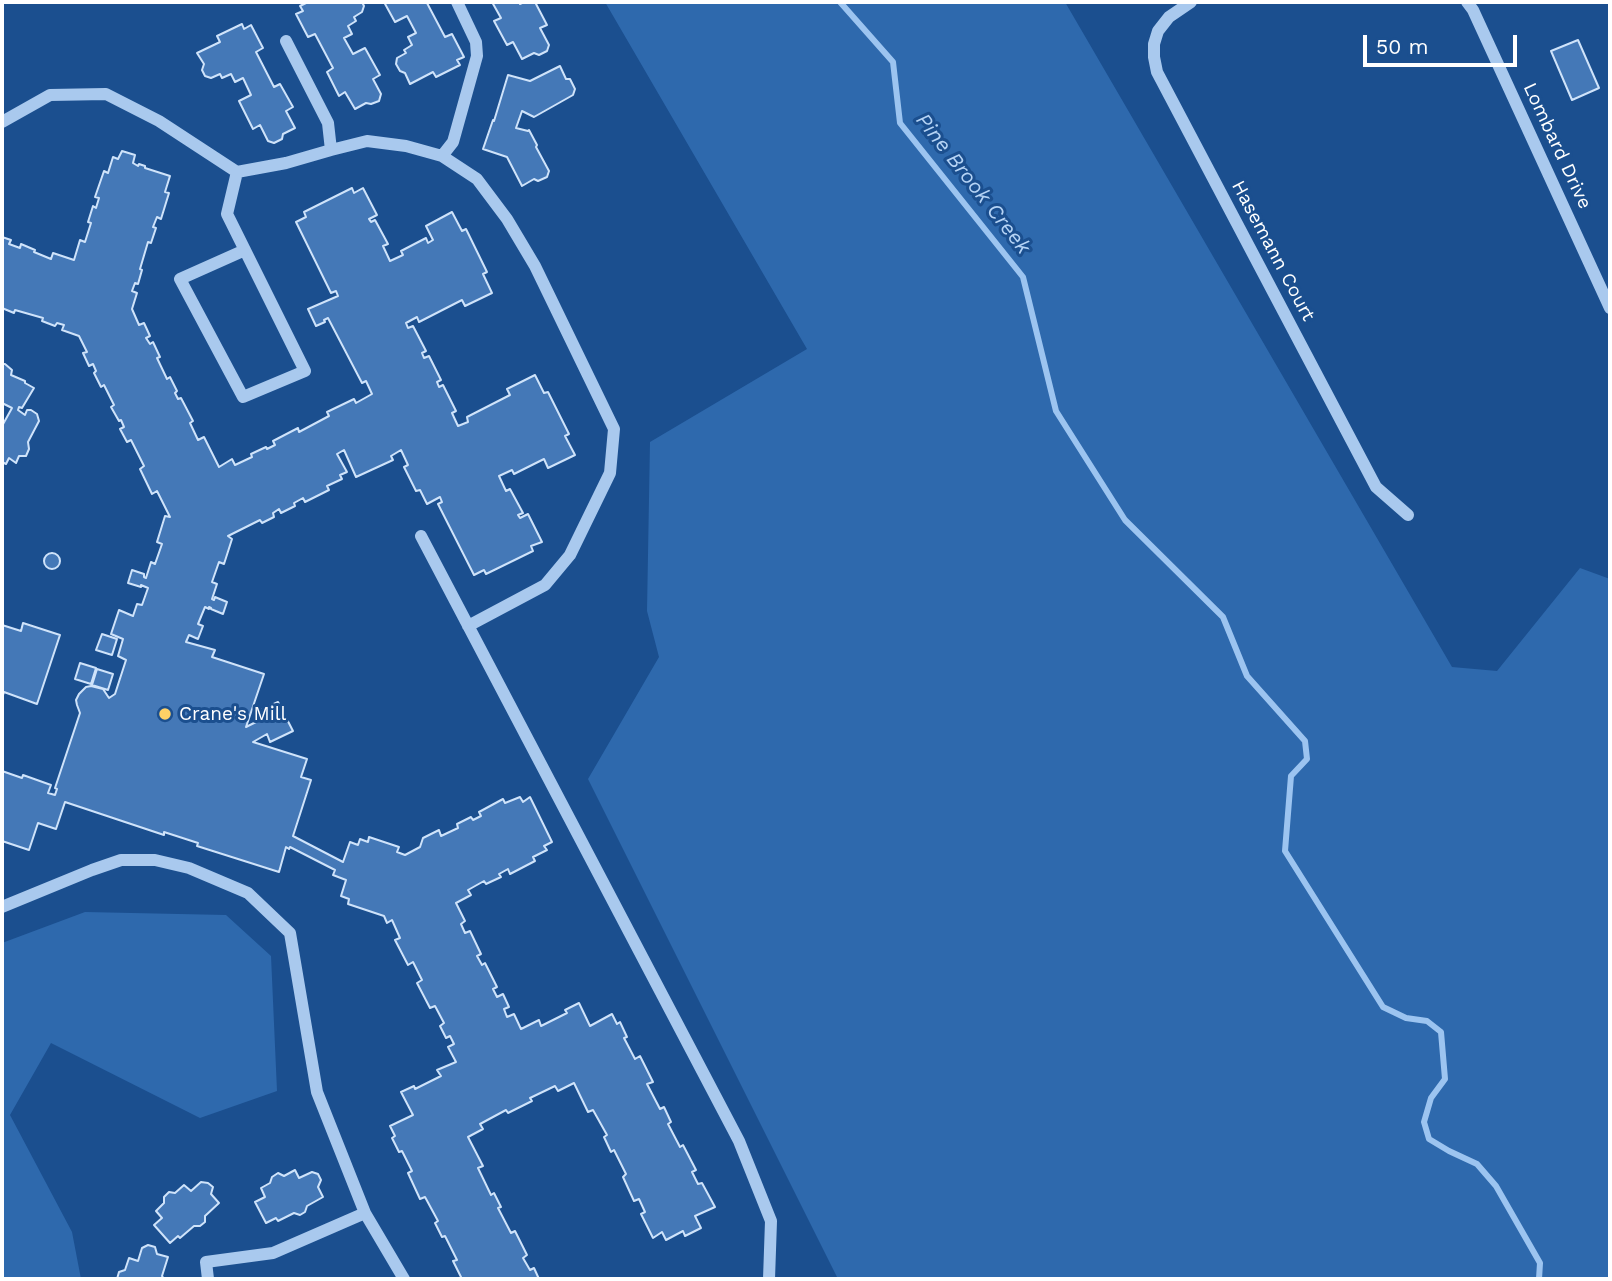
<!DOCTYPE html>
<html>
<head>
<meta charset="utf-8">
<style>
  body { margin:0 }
  #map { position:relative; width:1612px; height:1281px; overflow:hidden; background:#1b4f8f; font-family:"Work Sans",sans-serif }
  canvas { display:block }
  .frame { position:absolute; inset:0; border:4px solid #fff; pointer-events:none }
  .scale { position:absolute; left:1363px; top:35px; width:154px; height:32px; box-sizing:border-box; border:4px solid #fff; border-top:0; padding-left:9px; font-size:21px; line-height:24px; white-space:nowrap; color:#fff; -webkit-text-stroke:5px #1b4f8f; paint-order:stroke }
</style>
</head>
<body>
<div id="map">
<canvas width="1612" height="1281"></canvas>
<div class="frame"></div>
<div class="scale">50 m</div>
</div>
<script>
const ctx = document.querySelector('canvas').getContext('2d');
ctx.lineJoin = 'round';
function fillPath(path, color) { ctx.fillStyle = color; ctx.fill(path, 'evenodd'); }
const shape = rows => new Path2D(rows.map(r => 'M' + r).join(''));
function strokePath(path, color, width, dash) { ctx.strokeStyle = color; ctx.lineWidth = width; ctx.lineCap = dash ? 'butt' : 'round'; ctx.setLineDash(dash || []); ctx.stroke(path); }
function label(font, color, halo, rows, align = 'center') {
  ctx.font = font + ' "Work Sans",sans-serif'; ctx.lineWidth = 6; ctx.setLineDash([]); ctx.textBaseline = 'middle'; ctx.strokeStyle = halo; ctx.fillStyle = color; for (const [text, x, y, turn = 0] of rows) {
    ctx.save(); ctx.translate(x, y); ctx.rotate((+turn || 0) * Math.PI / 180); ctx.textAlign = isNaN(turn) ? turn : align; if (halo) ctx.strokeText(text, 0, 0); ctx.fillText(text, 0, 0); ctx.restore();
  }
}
const green = shape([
  [605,2,1065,2,1452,667,1497,671,1580,568,1610,579,1610,1279,838,1279,588,779,659,657,647,611,650,442,807,349],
  [85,912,226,915,271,956,277,1091,200,1118,51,1043,10,1115,72,1232,81,1279,2,1279,2,943]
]);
const stream = shape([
  [840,2,893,62,900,123,1023,277,1056,411,1125,520,1223,617,1247,676,1305,741,1307,759,1291,776,1285,851,1383,1007,1406,1018,1427,1021,1441,1032,1445,1079,1431,1098,1424,1122,1429,1139,1449,1151,1477,1164,1496,1186,1540,1263,1539,1279]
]);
const building = shape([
  [308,2,362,2,364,6,362,12,354,17,356,21,348,26,352,34,344,38,353,54,365,48,380,75,373,79,381,94,379,101,371,104,366,103,355,109,345,92,339,96,327,72,333,68,315,34,308,37,296,14,303,11,300,6,308,2],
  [384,2,428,2,427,3,445,37,452,34,464,57,457,60,460,65,436,77,433,72,410,84,405,73,400,71,396,64,397,58,406,53,404,50,412,45,408,37,416,33,407,16,395,22,384,2],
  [492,2,519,2,520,4,524,2,535,2,547,25,540,28,549,45,547,51,539,55,534,53,522,59,513,42,507,45,494,21,501,18,492,2],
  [242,24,244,29,251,25,263,48,256,52,274,87,280,84,293,107,286,111,295,128,283,134,282,139,274,143,268,141,260,125,253,129,239,101,251,95,243,78,235,82,231,74,222,78,220,74,211,78,205,76,202,70,204,64,197,53,220,42,217,36,242,24],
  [1578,40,1599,88,1572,100,1551,51,1578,40],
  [560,66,566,79,570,79,575,89,573,95,534,117,522,111,516,128,528,131,529,130,537,145,536,147,549,171,547,177,538,181,534,179,522,186,507,157,483,149,493,120,494,121,508,75,530,81,560,66],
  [122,151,135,155,133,163,138,166,139,164,145,166,145,168,170,176,165,192,169,193,161,219,157,217,153,227,156,228,151,243,148,242,140,269,142,270,138,284,135,283,132,291,137,293,132,309,139,325,144,323,150,336,146,338,150,344,153,342,160,357,157,358,167,379,170,377,177,391,175,393,178,399,181,398,193,421,190,423,198,440,204,437,219,467,232,459,235,465,252,457,251,454,266,447,267,449,275,445,273,441,298,428,299,432,329,416,327,412,354,399,356,403,372,394,366,381,362,383,328,318,324,320,325,322,316,326,308,309,338,296,336,291,331,293,296,222,306,217,304,212,352,188,354,193,363,188,377,215,369,219,371,222,375,220,388,244,383,246,390,261,403,255,401,251,426,238,428,243,433,240,426,226,452,212,462,231,466,229,487,272,483,274,492,293,465,306,462,300,419,322,417,317,406,323,408,328,413,326,426,351,422,353,424,358,429,356,441,380,437,382,439,387,443,385,456,411,452,413,458,426,468,422,467,417,510,395,507,389,535,375,544,393,548,392,569,434,565,436,575,455,548,468,544,459,514,474,512,470,499,476,506,491,510,489,523,513,518,515,520,518,528,514,542,542,531,546,533,551,486,574,484,570,474,575,438,504,442,502,440,497,427,504,420,490,416,491,404,467,408,465,401,450,391,456,393,460,356,477,344,450,337,454,347,472,340,475,342,479,327,486,329,490,305,502,303,498,294,503,295,506,281,513,279,509,273,513,274,517,262,523,260,520,228,536,232,539,224,564,219,562,212,582,217,584,212,599,214,600,215,597,227,602,223,614,211,609,211,608,209,607,209,609,205,607,198,624,203,626,198,639,189,635,186,642,215,650,212,657,264,674,246,727,260,720,256,712,278,702,293,731,270,742,267,734,253,742,307,759,301,777,311,780,293,836,343,862,350,842,358,845,360,839,368,842,369,837,399,847,397,852,405,855,420,847,423,838,439,830,441,836,458,828,457,824,471,817,473,820,481,816,479,812,503,799,505,803,520,797,523,802,530,797,552,842,544,846,547,850,533,857,535,861,510,874,508,869,499,874,501,877,486,884,484,881,468,890,471,895,456,903,465,921,461,924,465,933,470,931,481,954,477,956,482,965,485,963,497,987,493,989,497,997,503,994,509,1007,504,1009,507,1017,514,1014,521,1029,539,1020,541,1026,567,1013,565,1010,579,1003,590,1026,612,1014,617,1024,620,1022,627,1037,624,1038,635,1059,640,1056,653,1082,647,1084,660,1109,664,1107,671,1122,668,1124,680,1147,683,1145,696,1170,692,1172,698,1184,702,1183,715,1207,695,1216,701,1228,685,1236,683,1231,666,1240,662,1232,653,1238,641,1214,645,1212,639,1199,634,1201,623,1177,626,1174,614,1150,611,1152,604,1137,607,1135,593,1110,588,1112,574,1083,558,1091,555,1086,530,1098,532,1101,508,1113,506,1110,480,1124,483,1129,468,1137,483,1166,478,1168,491,1195,494,1193,501,1207,498,1208,511,1233,515,1231,527,1255,523,1258,530,1270,534,1268,539,1279,462,1279,453,1261,457,1260,445,1236,442,1237,435,1223,438,1221,425,1197,420,1199,408,1173,412,1171,402,1151,399,1152,392,1138,395,1136,390,1126,413,1115,401,1092,414,1086,415,1089,441,1076,437,1070,456,1062,448,1047,454,1044,450,1036,446,1038,440,1026,444,1023,435,1006,430,1008,417,983,422,980,413,962,408,965,395,940,400,938,392,920,387,923,384,916,348,904,349,899,341,896,346,880,333,875,335,870,290,847,289,849,286,847,279,872,197,846,198,843,164,832,164,835,65,802,56,829,38,823,29,850,2,841,2,771,22,778,23,775,51,785,48,793,55,795,57,789,55,788,80,713,77,705,76,700,79,694,86,687,91,686,103,689,109,698,115,694,126,660,118,656,123,639,111,634,119,610,133,616,137,604,142,605,148,588,141,585,141,587,128,583,132,570,144,574,144,577,146,578,151,562,155,564,162,544,157,542,165,516,170,517,157,491,152,494,140,469,144,466,131,440,127,442,120,429,124,427,121,420,119,421,111,407,114,405,104,385,101,387,94,373,96,371,93,364,89,366,83,353,87,352,79,336,62,330,64,325,57,323,55,326,42,321,43,318,15,310,14,313,2,308,2,237,11,240,9,244,20,248,21,244,35,250,34,252,51,259,53,253,74,260,80,240,85,242,91,223,88,222,93,206,96,208,99,198,95,197,104,171,108,173,113,157,118,159,122,151],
  [2,364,5,364,12,370,11,375,25,381,25,383,34,388,22,408,19,407,18,410,25,415,27,410,31,410,37,414,39,421,28,442,29,449,26,456,19,456,16,463,9,458,6,464,2,462,2,426,12,408,2,403,2,364],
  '44 561a8 8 0 1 1 16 0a8 8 0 1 1-16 0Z',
  [23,623,60,635,37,704,4,692,2,698,2,625,21,631,23,623],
  [102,634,117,639,112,655,96,650,102,634],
  [80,663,96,668,91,684,75,679,80,663],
  [97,669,113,674,108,690,92,685,97,669],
  [295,1170,299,1178,312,1172,318,1174,321,1180,318,1187,323,1197,307,1206,305,1212,300,1215,294,1213,278,1221,276,1218,266,1223,255,1202,265,1197,261,1188,270,1183,272,1177,278,1173,284,1176,295,1170],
  [201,1182,208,1183,213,1187,211,1194,219,1203,205,1216,205,1222,200,1226,194,1226,180,1238,178,1236,170,1243,154,1225,162,1218,156,1211,164,1203,164,1197,169,1192,175,1193,184,1185,191,1191,201,1182],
  [148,1245,155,1247,157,1254,168,1257,162,1276,164,1279,117,1279,119,1272,125,1270,129,1258,138,1261,142,1248,148,1245]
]);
const minor = shape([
  [1191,2,1169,17,1158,31,1154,44,1154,57,1157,72,1376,487,1408,515],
  [1467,2,1473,10,1610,308],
  [286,41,328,123,331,150],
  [2,122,50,95,106,94,159,121,237,172,227,214,305,371,243,397,180,279,245,250],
  [442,156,453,142,477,56,476,42,457,2],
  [237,172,286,163,331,150,367,141,406,146,442,156,477,179,507,219,535,266,614,429,610,473,570,555,545,585,468,626],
  [421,536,739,1141,771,1221,769,1279],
  [2,907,92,870,121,860,155,860,189,868,248,893,290,933,317,1092,365,1213,404,1279],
  [208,1279,206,1262,273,1253,365,1213]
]);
const markers = [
  [165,714,7,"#ffd166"]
];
const streetNames = [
  ["Lombard Drive",1557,146,65],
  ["Hasemann Court",1273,251,62]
];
const poiNames = [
  ["Crane's Mill",179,714]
];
const waterNames = [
  ["Pine Brook Creek",973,184,52]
];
fillPath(green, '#2e69ad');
strokePath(stream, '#9cc4f0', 6);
fillPath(building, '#4478b7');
strokePath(building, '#cfe3fa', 2);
strokePath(minor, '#a9c9ee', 12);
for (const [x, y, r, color] of markers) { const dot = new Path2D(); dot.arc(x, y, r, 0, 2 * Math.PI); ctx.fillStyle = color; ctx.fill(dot); strokePath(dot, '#1b4f8f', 2.5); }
label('19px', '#fff', '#1b4f8f', streetNames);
label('19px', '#fff', '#1b4f8f', poiNames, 'left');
label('italic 21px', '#b5d3f5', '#1b4f8f', waterNames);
</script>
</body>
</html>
